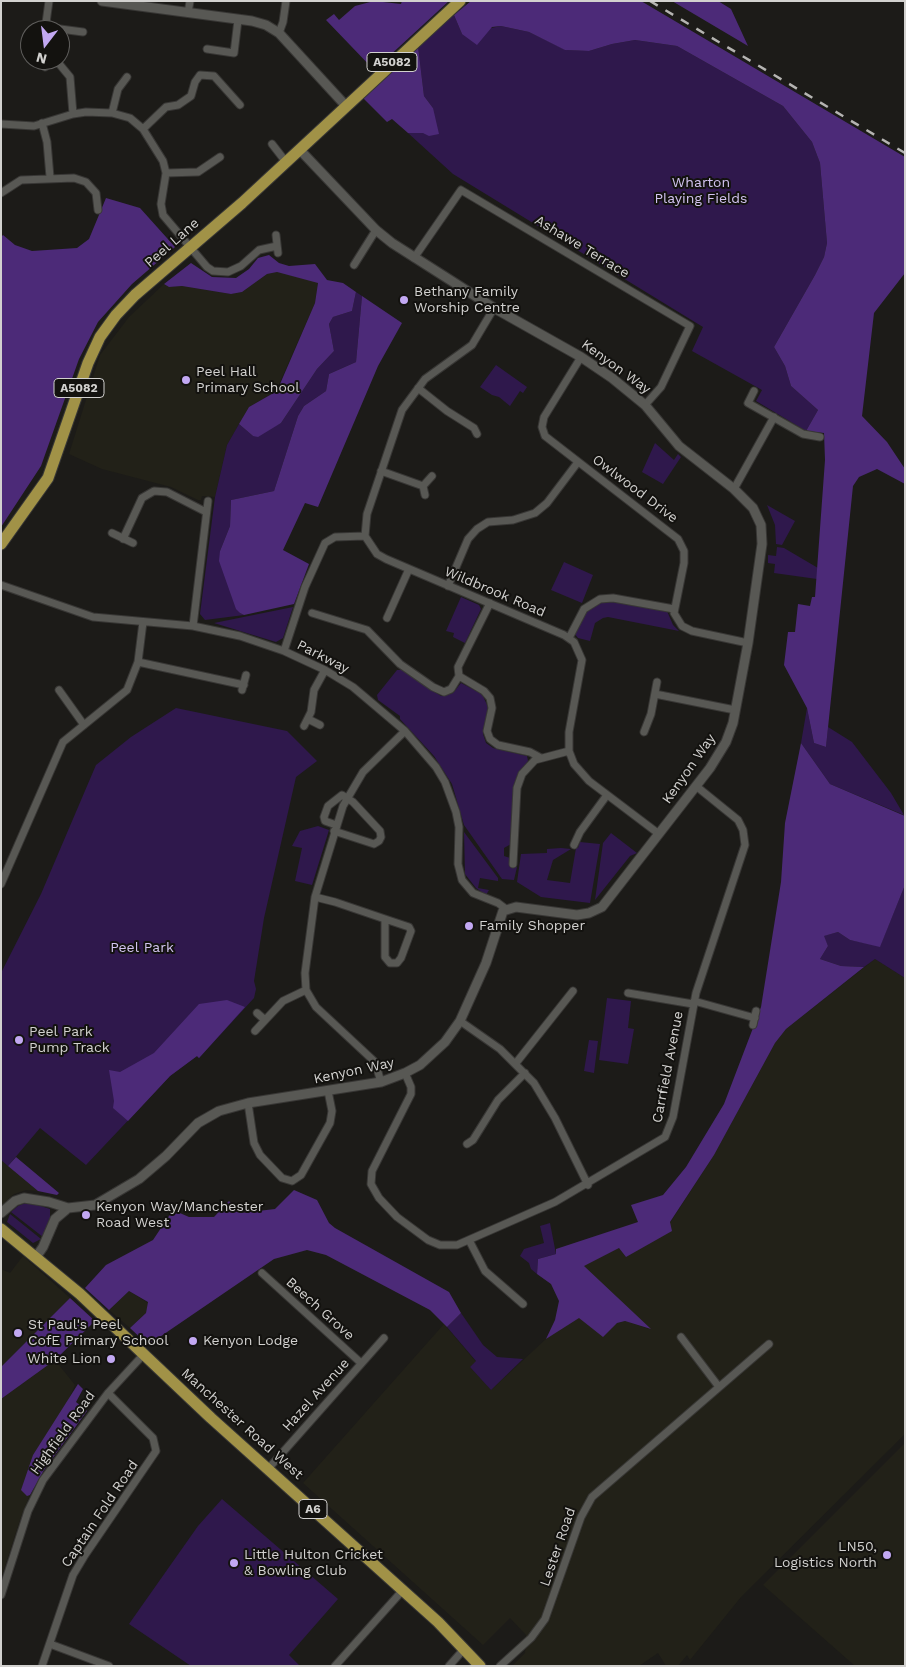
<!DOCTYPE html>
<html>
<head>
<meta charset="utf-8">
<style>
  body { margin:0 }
  #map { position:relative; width:906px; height:1667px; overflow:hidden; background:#1c1b18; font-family:"Work Sans",sans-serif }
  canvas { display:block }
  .frame { position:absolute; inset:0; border:2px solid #d2d1cf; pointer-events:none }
  .north { position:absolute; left:20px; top:20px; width:50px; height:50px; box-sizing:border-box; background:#13120f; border:1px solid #5f5e5c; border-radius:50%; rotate:195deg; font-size:14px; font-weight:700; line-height:20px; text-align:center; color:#d2d1cf }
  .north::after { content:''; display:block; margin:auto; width:18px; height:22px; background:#c2a8f2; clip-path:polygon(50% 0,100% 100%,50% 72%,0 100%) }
</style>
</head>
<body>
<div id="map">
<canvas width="906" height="1667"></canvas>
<div class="frame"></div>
<div class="north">N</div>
</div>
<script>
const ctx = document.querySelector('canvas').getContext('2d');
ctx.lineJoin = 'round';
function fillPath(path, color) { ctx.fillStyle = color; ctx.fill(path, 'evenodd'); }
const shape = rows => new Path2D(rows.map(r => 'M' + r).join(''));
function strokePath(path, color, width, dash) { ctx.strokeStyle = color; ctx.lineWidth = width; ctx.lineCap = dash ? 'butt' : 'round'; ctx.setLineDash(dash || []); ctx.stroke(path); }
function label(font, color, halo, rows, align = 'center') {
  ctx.font = font + ' "Work Sans",sans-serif'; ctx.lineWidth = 4; ctx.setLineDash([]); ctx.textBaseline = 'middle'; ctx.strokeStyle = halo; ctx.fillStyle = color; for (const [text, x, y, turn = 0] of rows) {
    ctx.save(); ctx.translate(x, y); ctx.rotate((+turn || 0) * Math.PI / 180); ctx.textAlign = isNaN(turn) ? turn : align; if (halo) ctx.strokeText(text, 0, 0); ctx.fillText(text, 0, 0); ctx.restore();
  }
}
const built = shape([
  [277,272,318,282,315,303,276,391,249,407,227,445,215,497,202,496,201,500,198,500,171,487,102,469,69,454,100,355,129,317,164,284,169,287,182,286,231,294,242,292,267,274],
  [875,959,905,978,905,1434,741,1597,690,1660,687,1655,678,1666,666,1666,658,1653,639,1666,512,1666,525,1653,526,1635,510,1618,483,1645,303,1483,444,1324,476,1362,470,1367,491,1390,546,1339,579,1317,603,1337,617,1323,626,1321,649,1329,583,1266,619,1248,626,1257,670,1223,714,1155,775,1043,786,1029],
  [1,1160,38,1191,26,1190,14,1194,1,1206],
  [23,1256,70,1298,1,1367,1,1269,10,1273],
  [129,1291,148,1303,146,1313,130,1328,109,1310],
  [55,1360,75,1385,27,1495,30,1495,21,1517,1,1579,1,1399],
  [905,1443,905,1666,855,1666,763,1585]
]);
const green = shape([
  [454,15,462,34,501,26,529,32,566,50,589,51,612,44,635,40,677,46,783,106,812,142,820,163,827,243,824,257,815,275,774,347,785,366,791,386,818,410,806,431,756,401,762,390,692,351,703,327,453,174,408,133,423,133,433,108,424,96,418,46],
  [356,292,362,296,356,362,329,374,326,391,304,406,298,416,274,491,231,500,230,526,220,551,240,613,244,615,205,620,200,614,215,497,227,445,239,424,253,436,281,423,317,369,334,351,329,324,333,317,352,311],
  [496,365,527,387,523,393,520,391,510,406,499,397,492,395,480,387],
  [655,443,674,460,678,454,681,457,663,484,642,472],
  [767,505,795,521,782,545,776,544,775,525],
  [777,547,784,548,818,568,817,579,774,573,775,564,768,563,768,555,776,556],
  [564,562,593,575,582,603,551,590],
  [461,597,479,605,481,609,465,643,453,637,454,633,446,631],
  [607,600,667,611,673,625,679,631,608,617,603,618,595,623,590,641,578,638,574,633,584,613,595,604],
  [293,607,283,638,276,642,214,623],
  [397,670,402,670,441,696,453,693,461,683,482,694,488,707,483,734,486,743,493,748,527,756,528,761,517,776,514,785,511,844,504,848,504,856,510,858,511,867,517,867,514,880,502,879,464,825,452,784,434,756,400,719,400,716,378,700,377,695],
  [176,708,287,731,317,761,296,777,264,918,254,981,256,989,254,998,199,1058,197,1056,170,1076,86,1165,40,1128,8,1166,1,1160,1,973,41,894,96,765,131,737],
  [807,708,814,743,826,747,828,727,852,742,891,793,904,815,830,784,801,743],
  [318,826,329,830,312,885,295,881,302,848,292,846,300,831],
  [464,832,498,878,498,881,480,878,478,888,489,890,486,895,476,888,465,874],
  [611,833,637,853,630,856,595,900,603,843],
  [580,842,600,844,590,903,541,897,517,882,521,854,547,853,547,849,561,848,571,849,553,860,547,880,570,883,576,848,578,848],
  [905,885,905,978,875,959,864,967,841,966,820,959,828,946,823,936,838,932,850,940,880,946],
  [607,998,631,1001,628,1028,634,1029,628,1064,599,1060],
  [589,1040,598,1041,594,1073,584,1071],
  [28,1202,50,1209,50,1218,43,1237,11,1212,18,1206],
  [10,1214,41,1239,33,1243,7,1222],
  [550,1223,556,1254,538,1259,537,1274,531,1269,529,1263,520,1256,524,1249,544,1243,540,1226],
  [461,1313,483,1345,497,1357,523,1359,491,1390,470,1367,476,1361,447,1327],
  [222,1499,338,1599,289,1655,300,1666,191,1666,129,1624,198,1526]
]);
const forest = shape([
  [374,1,401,4,402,1,449,1,374,70,326,20,334,14,339,20,355,6],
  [471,1,641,1,905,157,905,273,874,313,862,416,887,442,905,469,905,484,877,469,859,477,853,486,826,747,814,743,807,708,784,665,788,632,795,632,798,604,810,606,812,597,815,597,825,460,824,433,806,431,818,410,791,386,785,366,774,347,815,275,824,257,827,243,820,163,812,142,783,106,677,46,635,40,612,44,589,51,565,50,529,32,501,26,492,27,477,45,462,34,454,15],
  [672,1,718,1,731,9,748,46],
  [418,46,424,96,433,108,439,134,429,136,423,133,408,133,392,119,387,122,363,98],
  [106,198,140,208,175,247,132,284,98,322,79,359,41,466,1,527,1,237,3,235,15,245,32,251,77,248,89,239],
  [269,255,279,263,289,266,315,264,327,280,343,283,356,292,352,311,333,317,329,324,334,351,317,369,281,423,258,437,253,436,239,424,249,407,277,391,315,303,318,283,277,272,267,274,242,292,231,294,182,286,169,287,164,284,191,263,212,277,236,278,249,269,258,258],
  [362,296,402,323,378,366,318,507,305,503,283,550,309,564,294,604,244,615,240,613,236,609,219,561,220,551,230,526,231,500,274,491,298,416,304,406,326,391,329,374,356,362],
  [801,743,830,784,905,816,905,885,880,947,850,940,838,932,824,936,828,946,820,959,841,966,864,967,786,1029,775,1043,714,1155,670,1222,672,1231,626,1257,619,1248,584,1266,651,1329,625,1321,617,1323,603,1337,579,1318,546,1339,555,1320,559,1301,551,1284,537,1274,538,1259,556,1254,556,1249,638,1222,631,1205,663,1195,686,1167,724,1104,761,1007,781,882,785,823],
  [227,1000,245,1007,199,1058,197,1056,170,1076,128,1121,113,1108,114,1101,109,1070,120,1072,154,1053,199,1004],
  [16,1157,59,1193,57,1195,38,1191,8,1166],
  [294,1190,317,1200,329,1223,335,1228,449,1292,461,1313,447,1327,430,1310,326,1255,307,1250,274,1259,148,1345,130,1328,146,1313,148,1302,129,1291,109,1310,85,1288,106,1265,153,1240,173,1210,189,1217,214,1217,229,1201,241,1213,275,1209],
  [70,1298,95,1321,55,1360,1,1399,1,1367],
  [78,1384,83,1389,76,1402,87,1411,44,1470,30,1495,27,1496,21,1490,33,1455]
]);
const minor = shape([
  [188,13,190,1],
  [45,27,83,32],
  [45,30,49,1],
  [279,33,283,22,286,1],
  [207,49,234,53,238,20],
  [56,60,70,77,73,114],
  [45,67,53,60],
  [112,113,118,89,127,77],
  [42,123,47,142,50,177],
  [1,124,34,126,73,114,86,112,112,113,130,118,143,129,163,161,166,173,161,204,163,215,207,267,213,271,228,272,241,266,259,250,277,246],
  [143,129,166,107,178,105,191,96,195,82,200,75,214,76,240,105],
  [272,144,286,162],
  [166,173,198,172,220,157],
  [1,193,21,180,74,178,86,182,96,193,98,210],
  [276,235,278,253],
  [414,258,461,190,690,326,661,387,645,405],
  [354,265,376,230],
  [494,308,472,345,425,379,402,410,367,514,365,536,377,554,386,559,564,635,574,642,582,660,569,732,569,751,574,764,589,781,659,834],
  [581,357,544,417,542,427,545,436,678,539,684,551,684,563,674,613,682,626,692,631,748,643],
  [418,388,447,411,474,428,477,434],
  [754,391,748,403,803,434,820,437],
  [381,471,423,486],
  [734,489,774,417],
  [425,495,423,486,432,476],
  [112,533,133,543],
  [123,539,142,498,154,491,167,492,206,512],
  [1,585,93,617,193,626,240,636,284,651,325,670,353,687,405,731,436,767,445,782,456,812,459,827,458,864,462,880,473,893,498,903,506,909],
  [448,586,468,539,477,529,488,522,513,520,535,513,547,503,578,462],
  [312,613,367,630,400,664,433,687,444,692,451,689,459,676,458,667,490,603],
  [387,618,409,569],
  [193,626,208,501],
  [569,638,584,609,600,599,613,598,674,609],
  [284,651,305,587,325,543,335,537,365,536],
  [138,662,244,685],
  [459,676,484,691,490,698,492,708,487,731,490,739,498,745,530,752,541,758],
  [59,690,84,725],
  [242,690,246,675],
  [655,694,735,710],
  [308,719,320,725],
  [304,726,311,712,314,690,325,670],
  [644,732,651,714,657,682],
  [334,831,374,844,379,841,381,837,380,831,353,802,342,795,328,806,324,817,325,821,336,825],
  [574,845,580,832,607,795],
  [513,864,517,788,522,774,535,760,569,751],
  [1,884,63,742,127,690,138,662,143,622],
  [315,897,335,902,385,919,409,927,411,931,401,958,397,963,390,963,385,957,385,919],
  [628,993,693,1004],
  [694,1001,755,1018],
  [257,1013,265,1020],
  [460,1021,500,1049,534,1083,555,1118,588,1185],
  [753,1025,756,1011],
  [255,1031,283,1001,306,990],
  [516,1063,573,991],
  [405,1073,411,1087,411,1094,372,1171,371,1184,379,1198,397,1217,428,1240,440,1245,457,1245,555,1202,665,1137,673,1117,696,993,745,845,743,830,738,820,696,786],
  [381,1082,375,1062,316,1007,306,990,305,973,315,897,343,806,363,772,405,731],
  [248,1103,254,1143,260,1155,282,1178,292,1181,301,1175,330,1123,332,1111,328,1091],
  [467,1144,473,1140,498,1100,525,1073],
  [469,1240,485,1271,523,1304],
  [262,1273,361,1363],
  [681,1337,719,1387],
  [268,1469,384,1338],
  [1,1595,28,1511,43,1480,108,1393,144,1354],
  [50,1644,109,1666],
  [42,1666,73,1575,85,1555,156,1451,153,1438,108,1393],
  [335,1666,403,1590],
  [449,1666,465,1648],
  [500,1666,531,1638,545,1619,581,1517,592,1497,769,1344]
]);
const tertiary = shape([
  [102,1,252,21,266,25,279,33,346,106],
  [1,1213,15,1201,24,1198,49,1202,68,1208,95,1205,139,1179,166,1156,198,1123,219,1111,248,1103,381,1082,405,1073,420,1065,445,1042,460,1021,486,963,503,911,516,907,577,915,589,913,602,907,710,768,726,742,733,723,748,643,762,544,761,525,753,508,734,489,679,446,645,405,612,378,581,357,494,308,392,243,376,230,300,150],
  [36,1257,43,1247,55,1219,68,1208]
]);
const primary = shape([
  [1,544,48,478,88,363,100,337,116,315,135,295,242,203,460,1],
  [1,1229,80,1294,211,1418,438,1622,480,1666]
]);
const rail = shape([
  [650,1,905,153]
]);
const markers = [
  [404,300,5,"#c2a8f2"],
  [186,380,5,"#c2a8f2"],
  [469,926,5,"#c2a8f2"],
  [19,1040,5,"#c2a8f2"],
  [86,1215,5,"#c2a8f2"],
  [18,1333,5,"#c2a8f2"],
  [193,1341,5,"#c2a8f2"],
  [111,1359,5,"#c2a8f2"],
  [887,1555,5,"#c2a8f2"],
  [234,1563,5,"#c2a8f2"]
];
const shields = [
  [392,62,50],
  [79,388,50],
  [313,1509,28]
];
const shieldNames = [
  ["A5082",392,62],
  ["A5082",79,388],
  ["A6",313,1509]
];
const parkNames = [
  ["Wharton",701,183],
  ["Playing Fields",701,199],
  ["Peel Park",142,948]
];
const streetNames = [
  ["Peel Lane",172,243,-41],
  ["Ashawe Terrace",582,247,31],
  ["Kenyon Way",616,367,36],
  ["Owlwood Drive",635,489,37],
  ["Wildbrook Road",495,592,23],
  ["Parkway",323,657,27],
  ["Kenyon Way",689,769,-55],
  ["Carrfield Avenue",668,1067,-79],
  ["Kenyon Way",354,1071,-12],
  ["Beech Grove",320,1309,42],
  ["Hazel Avenue",316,1395,-48],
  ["Manchester Road West",242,1424,42],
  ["Highfield Road",63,1433,-54],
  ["Captain Fold Road",100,1514,-56],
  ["Lester Road",558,1547,-71]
];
const poiNames = [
  ["Bethany Family",414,292],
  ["Worship Centre",414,308],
  ["Peel Hall",196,372],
  ["Primary School",196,388],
  ["Family Shopper",479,926],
  ["Peel Park",29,1032],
  ["Pump Track",29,1048],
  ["Kenyon Way/Manchester",96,1207],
  ["Road West",96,1223],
  ["St Paul's Peel",28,1325],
  ["CofE Primary School",28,1341],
  ["Kenyon Lodge",203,1341],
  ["White Lion",101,1359,"right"],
  ["LN50,",877,1547,"right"],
  ["Logistics North",877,1563,"right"],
  ["Little Hulton Cricket",244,1555],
  ["& Bowling Club",244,1571]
];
fillPath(built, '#222118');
fillPath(green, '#2f184c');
fillPath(forest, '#4c2a78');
strokePath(minor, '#383735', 9);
strokePath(tertiary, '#383735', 11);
strokePath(primary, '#383735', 13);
strokePath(minor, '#585854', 7);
strokePath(tertiary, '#585854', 9);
strokePath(primary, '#a19247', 11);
strokePath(rail, '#b5b4b2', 2.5, [9, 9]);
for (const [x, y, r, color] of markers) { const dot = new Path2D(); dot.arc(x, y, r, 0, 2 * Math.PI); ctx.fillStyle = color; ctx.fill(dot); strokePath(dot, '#13120f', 2); }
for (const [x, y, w] of shields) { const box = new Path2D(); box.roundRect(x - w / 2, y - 9.5, w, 19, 4); ctx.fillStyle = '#13120f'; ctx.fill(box); strokePath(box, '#d2d1cf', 1); }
label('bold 12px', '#d2d1cf', null, shieldNames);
label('14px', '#d3c4f1', '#13120f', parkNames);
label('14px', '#d2d1cf', '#13120f', streetNames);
label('14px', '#d2d1cf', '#13120f', poiNames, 'left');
</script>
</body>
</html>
